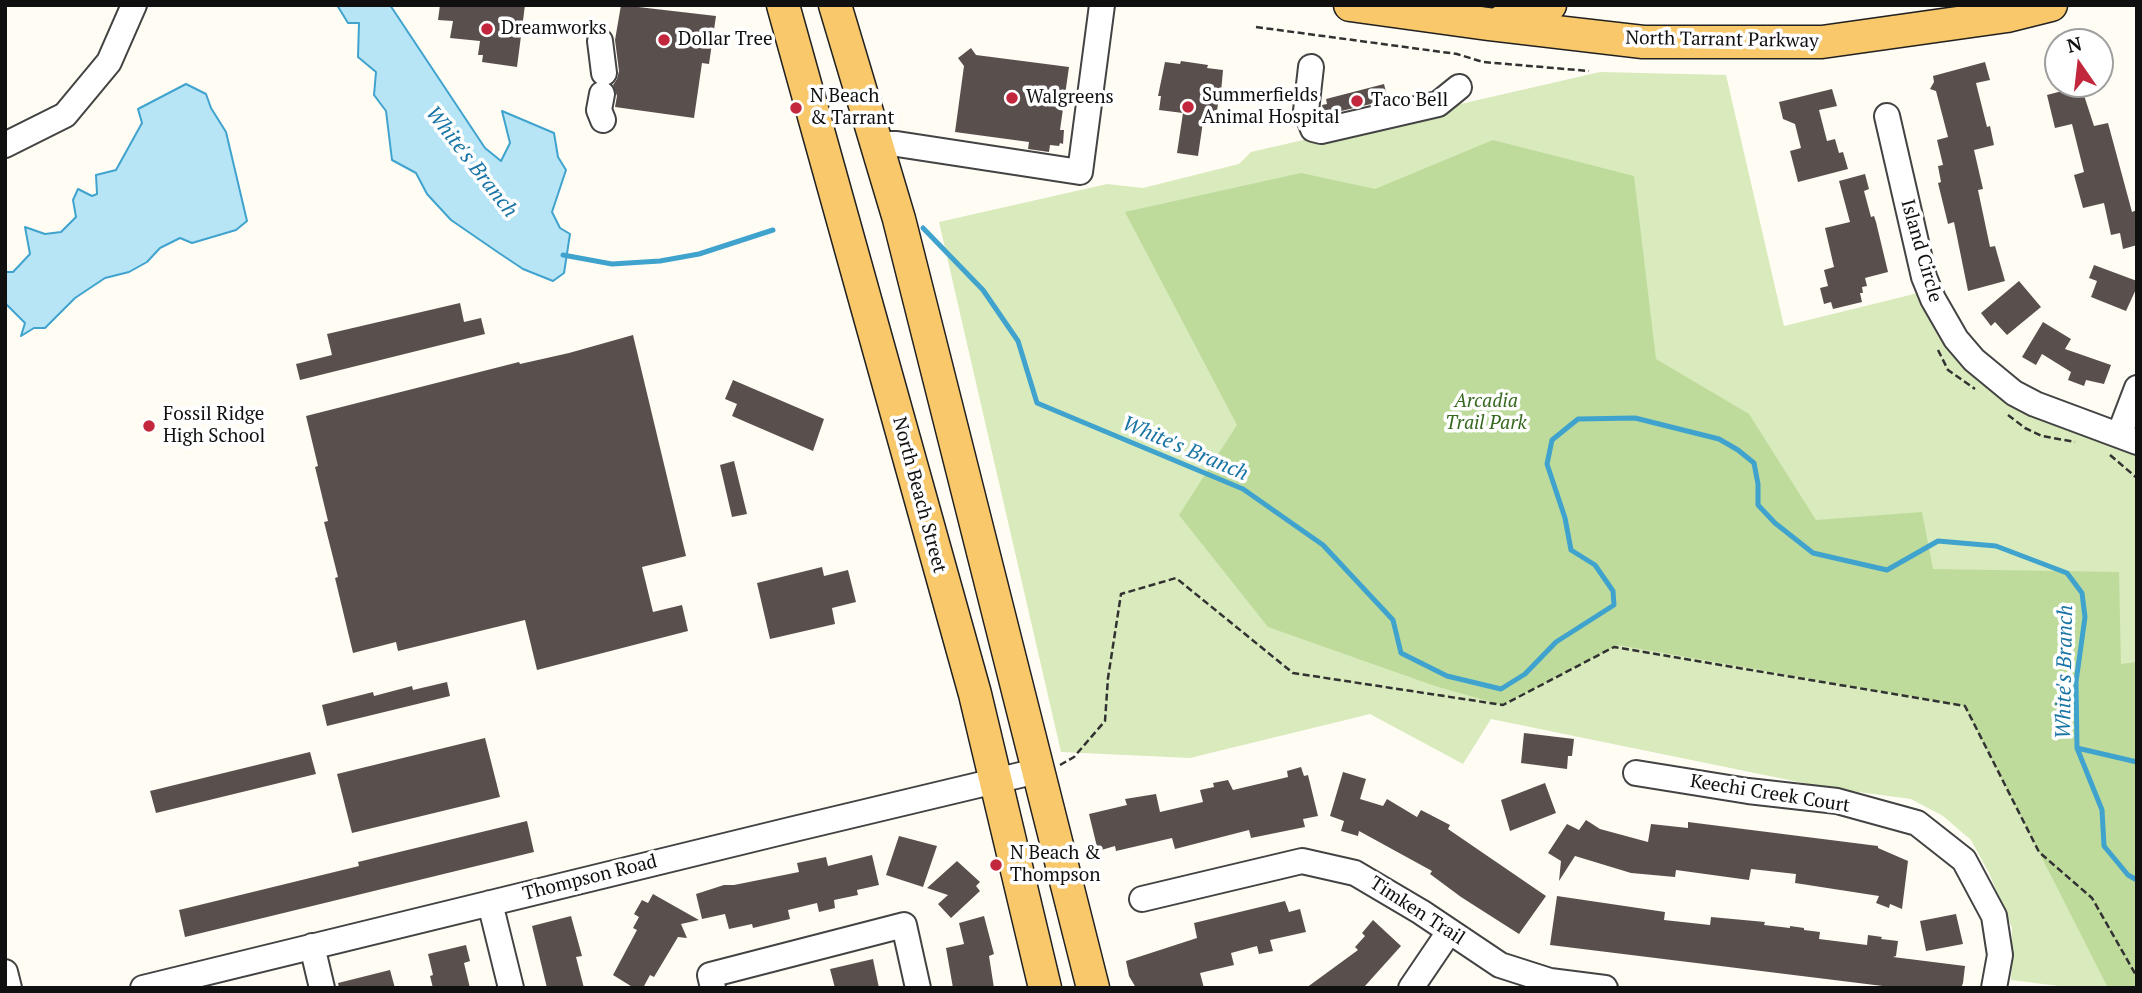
<!DOCTYPE html>
<html>
<head>
<meta charset="utf-8">
<style>
  body { margin:0 }
  #map { position:relative; width:2142px; height:993px; overflow:hidden; background:#fffcf4; font-family:"PT Serif",serif }
  canvas { display:block }
  .frame { position:absolute; inset:0; border:7px solid #101010; pointer-events:none }
  .north { position:absolute; left:2044px; top:28px; width:70px; height:70px; box-sizing:border-box; background:#fff; border:2px solid #9f9f9f; border-radius:50%; rotate:346deg; font-size:19px; font-weight:700; line-height:28px; text-align:center; color:#101010 }
  .north::after { content:''; display:block; margin:auto; width:24px; height:32px; background:#c2273d; clip-path:polygon(50% 0,100% 100%,50% 72%,0 100%) }
</style>
</head>
<body>
<div id="map">
<canvas width="2142" height="993"></canvas>
<div class="frame"></div>
<div class="north">N</div>
</div>
<script>
const ctx = document.querySelector('canvas').getContext('2d');
ctx.lineJoin = 'round';
function fillPath(path, color) { ctx.fillStyle = color; ctx.fill(path, 'evenodd'); }
const shape = rows => new Path2D(rows.map(r => 'M' + r).join(''));
function strokePath(path, color, width, dash) { ctx.strokeStyle = color; ctx.lineWidth = width; ctx.lineCap = dash ? 'butt' : 'round'; ctx.setLineDash(dash || []); ctx.stroke(path); }
function label(font, color, halo, rows, align = 'center') {
  ctx.font = font + ' "PT Serif",serif'; ctx.lineWidth = 7; ctx.setLineDash([]); ctx.textBaseline = 'middle'; ctx.strokeStyle = halo; ctx.fillStyle = color; for (const [text, x, y, turn = 0] of rows) {
    ctx.save(); ctx.translate(x, y); ctx.rotate((+turn || 0) * Math.PI / 180); ctx.textAlign = isNaN(turn) ? turn : align; if (halo) ctx.strokeText(text, 0, 0); ctx.fillText(text, 0, 0); ctx.restore();
  }
}
const green = shape([
  [1600,72,1726,75,1784,326,1918,293,1935,330,1964,368,2018,409,2137,455,2137,988,2075,988,2011,980,2012,928,1989,873,1971,840,1943,816,1911,799,1828,788,1491,719,1463,764,1370,714,1190,758,1061,752,939,222,1107,184,1143,188,1239,164,1251,152]
]);
const forest = shape([
  [1493,140,1634,176,1656,359,1749,414,1816,520,1922,512,1933,569,2119,572,2121,664,2137,662,2137,988,2108,988,1965,706,1618,645,1502,705,1435,686,1268,627,1179,515,1237,425,1125,212,1301,173,1375,189]
]);
const water = shape([
  [337,5,390,5,485,148,501,161,510,143,502,111,554,133,558,157,566,170,552,212,560,228,570,234,564,273,553,281,523,269,499,253,451,220,427,194,416,173,392,160,386,111,374,95,376,72,358,57,359,23,348,23,337,5],
  [186,84,206,94,211,108,226,132,247,221,236,230,192,243,180,238,160,248,147,262,129,272,105,278,75,298,45,328,34,328,21,336,25,323,5,303,5,272,13,272,30,254,25,227,45,234,61,232,76,217,73,200,78,189,92,196,97,194,96,175,116,170,142,123,138,109,186,84]
]);
const stream = shape([
  [923,228,983,290,1018,341,1037,403,1243,489,1323,545,1393,620,1401,653,1447,676,1501,689,1525,674,1556,642,1614,605,1613,591,1595,565,1571,550,1565,518,1547,464,1552,440,1578,419,1635,418,1719,439,1738,450,1754,463,1758,484,1758,505,1775,523,1813,553,1887,570,1938,541,1996,546,2067,573,2082,593,2085,617,2076,682,2077,748,2102,810,2104,846,2128,875,2137,880],
  [563,255,612,264,660,261,699,254,773,230],
  [2077,748,2137,762]
]);
const building = shape([
  [440,5,525,5,517,67,482,62,483,55,478,55,480,41,450,38,453,21,438,20],
  [621,5,716,16,709,64,702,63,694,118,615,107,617,96,613,85,617,79,619,71,615,40],
  [971,48,976,55,1069,67,1060,130,1064,130,1063,144,1060,143,1059,146,1050,145,1049,152,1028,149,1029,142,955,132,964,66,958,58],
  [1181,61,1208,65,1207,68,1223,70,1220,104,1218,104,1216,117,1204,115,1198,156,1177,153,1183,113,1159,110,1161,96,1158,96,1165,62,1180,64],
  [1985,62,1990,80,1976,83,1987,127,1990,126,1994,145,1974,150,1983,189,1978,190,1990,247,1995,246,2005,281,1968,291,1954,222,1948,224,1938,183,1941,182,1938,166,1943,165,1937,140,1948,137,1936,91,1930,89,1934,82,1933,76],
  [1384,84,1388,100,1324,115,1322,105,1327,104,1326,99],
  [2081,86,2094,126,2108,123,2132,212,2137,210,2137,245,2123,249,2120,233,2111,235,2104,203,2083,208,2074,175,2084,172,2072,124,2055,128,2047,95],
  [1832,89,1837,106,1819,110,1827,141,1835,139,1839,153,1843,152,1848,169,1798,182,1790,151,1801,148,1795,124,1783,119,1779,102],
  [1865,174,1869,189,1864,191,1871,217,1874,216,1876,222,1888,272,1865,278,1867,286,1862,287,1863,293,1860,293,1862,302,1833,309,1831,302,1824,304,1820,288,1828,286,1824,270,1834,267,1825,228,1850,222,1839,181],
  [2094,265,2137,281,2137,287,2126,311,2091,297,2097,281,2089,278],
  [2019,281,2041,307,2007,335,1995,322,1991,326,1981,313],
  [460,303,464,322,481,318,485,334,300,380,296,364,332,355,327,334],
  [2043,322,2071,339,2065,349,2111,365,2104,384,2086,380,2084,386,2068,380,2071,372,2042,354,2036,365,2022,357],
  [633,335,686,556,642,567,653,612,682,605,688,631,537,670,525,620,398,651,396,642,353,653,335,578,338,577,324,522,328,521,315,467,318,466,306,416,519,362,520,364,569,353],
  [733,380,824,419,813,451,732,416,737,404,725,399],
  [734,461,747,514,732,517,720,465],
  [822,567,824,576,848,570,856,602,832,608,835,624,770,639,757,583],
  [447,682,450,696,327,726,322,705,373,692,374,696,412,686,413,690],
  [1524,733,1574,739,1572,756,1568,756,1567,769,1521,763],
  [485,738,500,797,352,833,337,774],
  [310,752,316,774,156,813,150,791],
  [1301,767,1304,776,1308,775,1318,816,1303,819,1305,827,1251,838,1249,830,1175,849,1172,838,1116,851,1115,846,1098,851,1089,814,1127,805,1125,799,1156,794,1160,812,1203,802,1200,790,1214,787,1213,783,1228,780,1233,790,1288,777,1287,771],
  [1343,772,1366,779,1360,799,1383,806,1387,799,1417,817,1421,810,1450,825,1448,829,1546,896,1519,934,1461,897,1430,874,1432,871,1359,831,1358,836,1341,831,1344,821,1330,816],
  [1545,783,1556,813,1510,831,1501,800],
  [1586,820,1600,829,1648,842,1651,824,1688,828,1688,822,1878,846,1878,848,1908,861,1902,909,1890,904,1889,908,1876,903,1879,896,1795,883,1796,874,1751,869,1749,880,1676,870,1675,877,1631,873,1575,856,1559,881,1561,861,1548,853,1567,824,1579,830],
  [527,821,534,852,185,937,179,910,359,866,358,862],
  [899,836,937,846,923,887,886,875],
  [872,855,879,885,857,890,858,895,834,900,835,908,819,912,817,903,788,910,790,919,753,928,752,924,729,929,725,914,702,919,696,894,724,885,734,885,799,872,797,863,826,857,828,866],
  [957,861,980,882,976,886,980,891,951,918,938,904,948,895,927,888],
  [653,894,699,920,681,924,687,938,678,937,654,977,650,975,643,988,634,988,613,975,637,930,633,928,639,917,634,914,642,900,648,903],
  [1557,896,1665,912,1664,920,1710,925,1711,917,1765,922,1764,925,1790,928,1790,926,1804,928,1804,930,1820,932,1819,939,1867,945,1868,935,1882,937,1881,939,1898,941,1896,956,1893,957,1965,966,1963,983,1961,988,1899,988,1550,945],
  [1285,901,1289,912,1300,909,1306,932,1270,940,1273,951,1259,954,1257,946,1231,953,1234,965,1200,973,1204,988,1136,988,1129,976,1126,961,1197,938,1194,923],
  [1956,914,1963,944,1926,951,1920,921],
  [571,916,582,956,576,957,584,988,547,988,532,926],
  [984,916,994,954,989,956,994,988,953,988,946,948,964,944,959,923],
  [1373,920,1401,946,1365,986,1362,988,1306,988,1358,950,1355,947,1365,936,1362,933],
  [466,945,470,961,464,963,470,988,433,988,430,976,433,975,428,954],
  [873,959,879,988,835,988,830,969],
  [390,970,395,988,339,988,338,983]
]);
const path = shape([
  [1256,27,1457,54,1483,62,1589,71],
  [1938,350,1948,370,1975,389],
  [2008,415,2025,428,2042,436,2075,442],
  [2110,455,2137,478],
  [1060,765,1074,757,1105,721,1108,678,1121,594,1176,578,1293,673,1503,705,1614,647,1965,706,2039,852,2092,898,2137,977]
]);
const minor = shape([
  [600,41,604,73],
  [1311,67,1306,111,1313,129,1321,131,1438,104,1459,87],
  [602,94,599,110,603,120],
  [1887,116,1924,277,1933,299,1956,339,1974,360,2014,393,2035,404,2137,442],
  [877,144,897,144,1080,172,1102,5],
  [5,145,65,115,109,62,134,5],
  [2119,435,2137,388],
  [1636,773,1748,791,1837,801,1917,823,1964,860,1994,916,2000,955,1994,988],
  [1142,899,1302,861,1355,873,1421,912,1500,965,1550,981,1605,988],
  [490,903,511,988],
  [312,946,322,988],
  [5,972,9,988],
  [143,988,790,830,1037,771],
  [713,988,710,975,904,925,918,988],
  [1411,988,1449,932]
]);
const major = shape([
  [783,5,975,694,1045,988],
  [835,5,899,219,1093,988],
  [1350,5,1488,24,1643,42,1822,42,2007,16,2051,5],
  [1503,21,1550,5]
]);
const markers = [
  [487,29,7,"#c2273d"],
  [664,40,7,"#c2273d"],
  [1012,98,7,"#c2273d"],
  [1357,101,7,"#c2273d"],
  [1188,107,7,"#c2273d"],
  [796,108,7,"#c2273d"],
  [149,426,7,"#c2273d"],
  [996,865,7,"#c2273d"]
];
const poiNames = [
  ["Dreamworks",501,29],
  ["Dollar Tree",678,40],
  ["Summerfields",1202,96],
  ["Animal Hospital",1202,118],
  ["N Beach",810,97],
  ["& Tarrant",810,119],
  ["Walgreens",1026,98],
  ["Taco Bell",1371,101],
  ["Fossil Ridge",163,415],
  ["High School",163,437],
  ["N Beach &",1010,854],
  ["Thompson",1010,876]
];
const streetNames = [
  ["North Tarrant Parkway",1722,40,1],
  ["Island Circle",1921,251,74],
  ["North Beach Street",919,495,75],
  ["Keechi Creek Court",1770,794,9],
  ["Thompson Road",590,878,-14],
  ["Timken Trail",1417,911,33]
];
const parkNames = [
  ["Arcadia",1486,402],
  ["Trail Park",1486,424]
];
const waterNames = [
  ["White's Branch",471,162,52],
  ["White's Branch",1185,449,23],
  ["White's Branch",2065,672,-89]
];
fillPath(green, '#d9eabc');
fillPath(forest, '#bedb9c');
fillPath(water, '#b8e5f6');
strokePath(water, '#3fa3ce', 2);
strokePath(stream, '#3fa3ce', 5);
fillPath(building, '#59504d');
strokePath(minor, '#434343', 28);
strokePath(major, '#212121', 35);
strokePath(path, '#323232', 2.5, [7, 3.5]);
strokePath(minor, '#fff', 24);
strokePath(major, '#f8c86b', 32);
for (const [x, y, r, color] of markers) { const dot = new Path2D(); dot.arc(x, y, r, 0, 2 * Math.PI); ctx.fillStyle = color; ctx.fill(dot); strokePath(dot, '#fff', 2.5); }
label('19px', '#101010', '#fff', poiNames, 'left');
label('19px', '#101010', '#fff', streetNames);
label('italic 19px', '#36691f', '#fff', parkNames);
label('italic 21px', '#1874a4', '#fff', waterNames);
</script>
</body>
</html>
